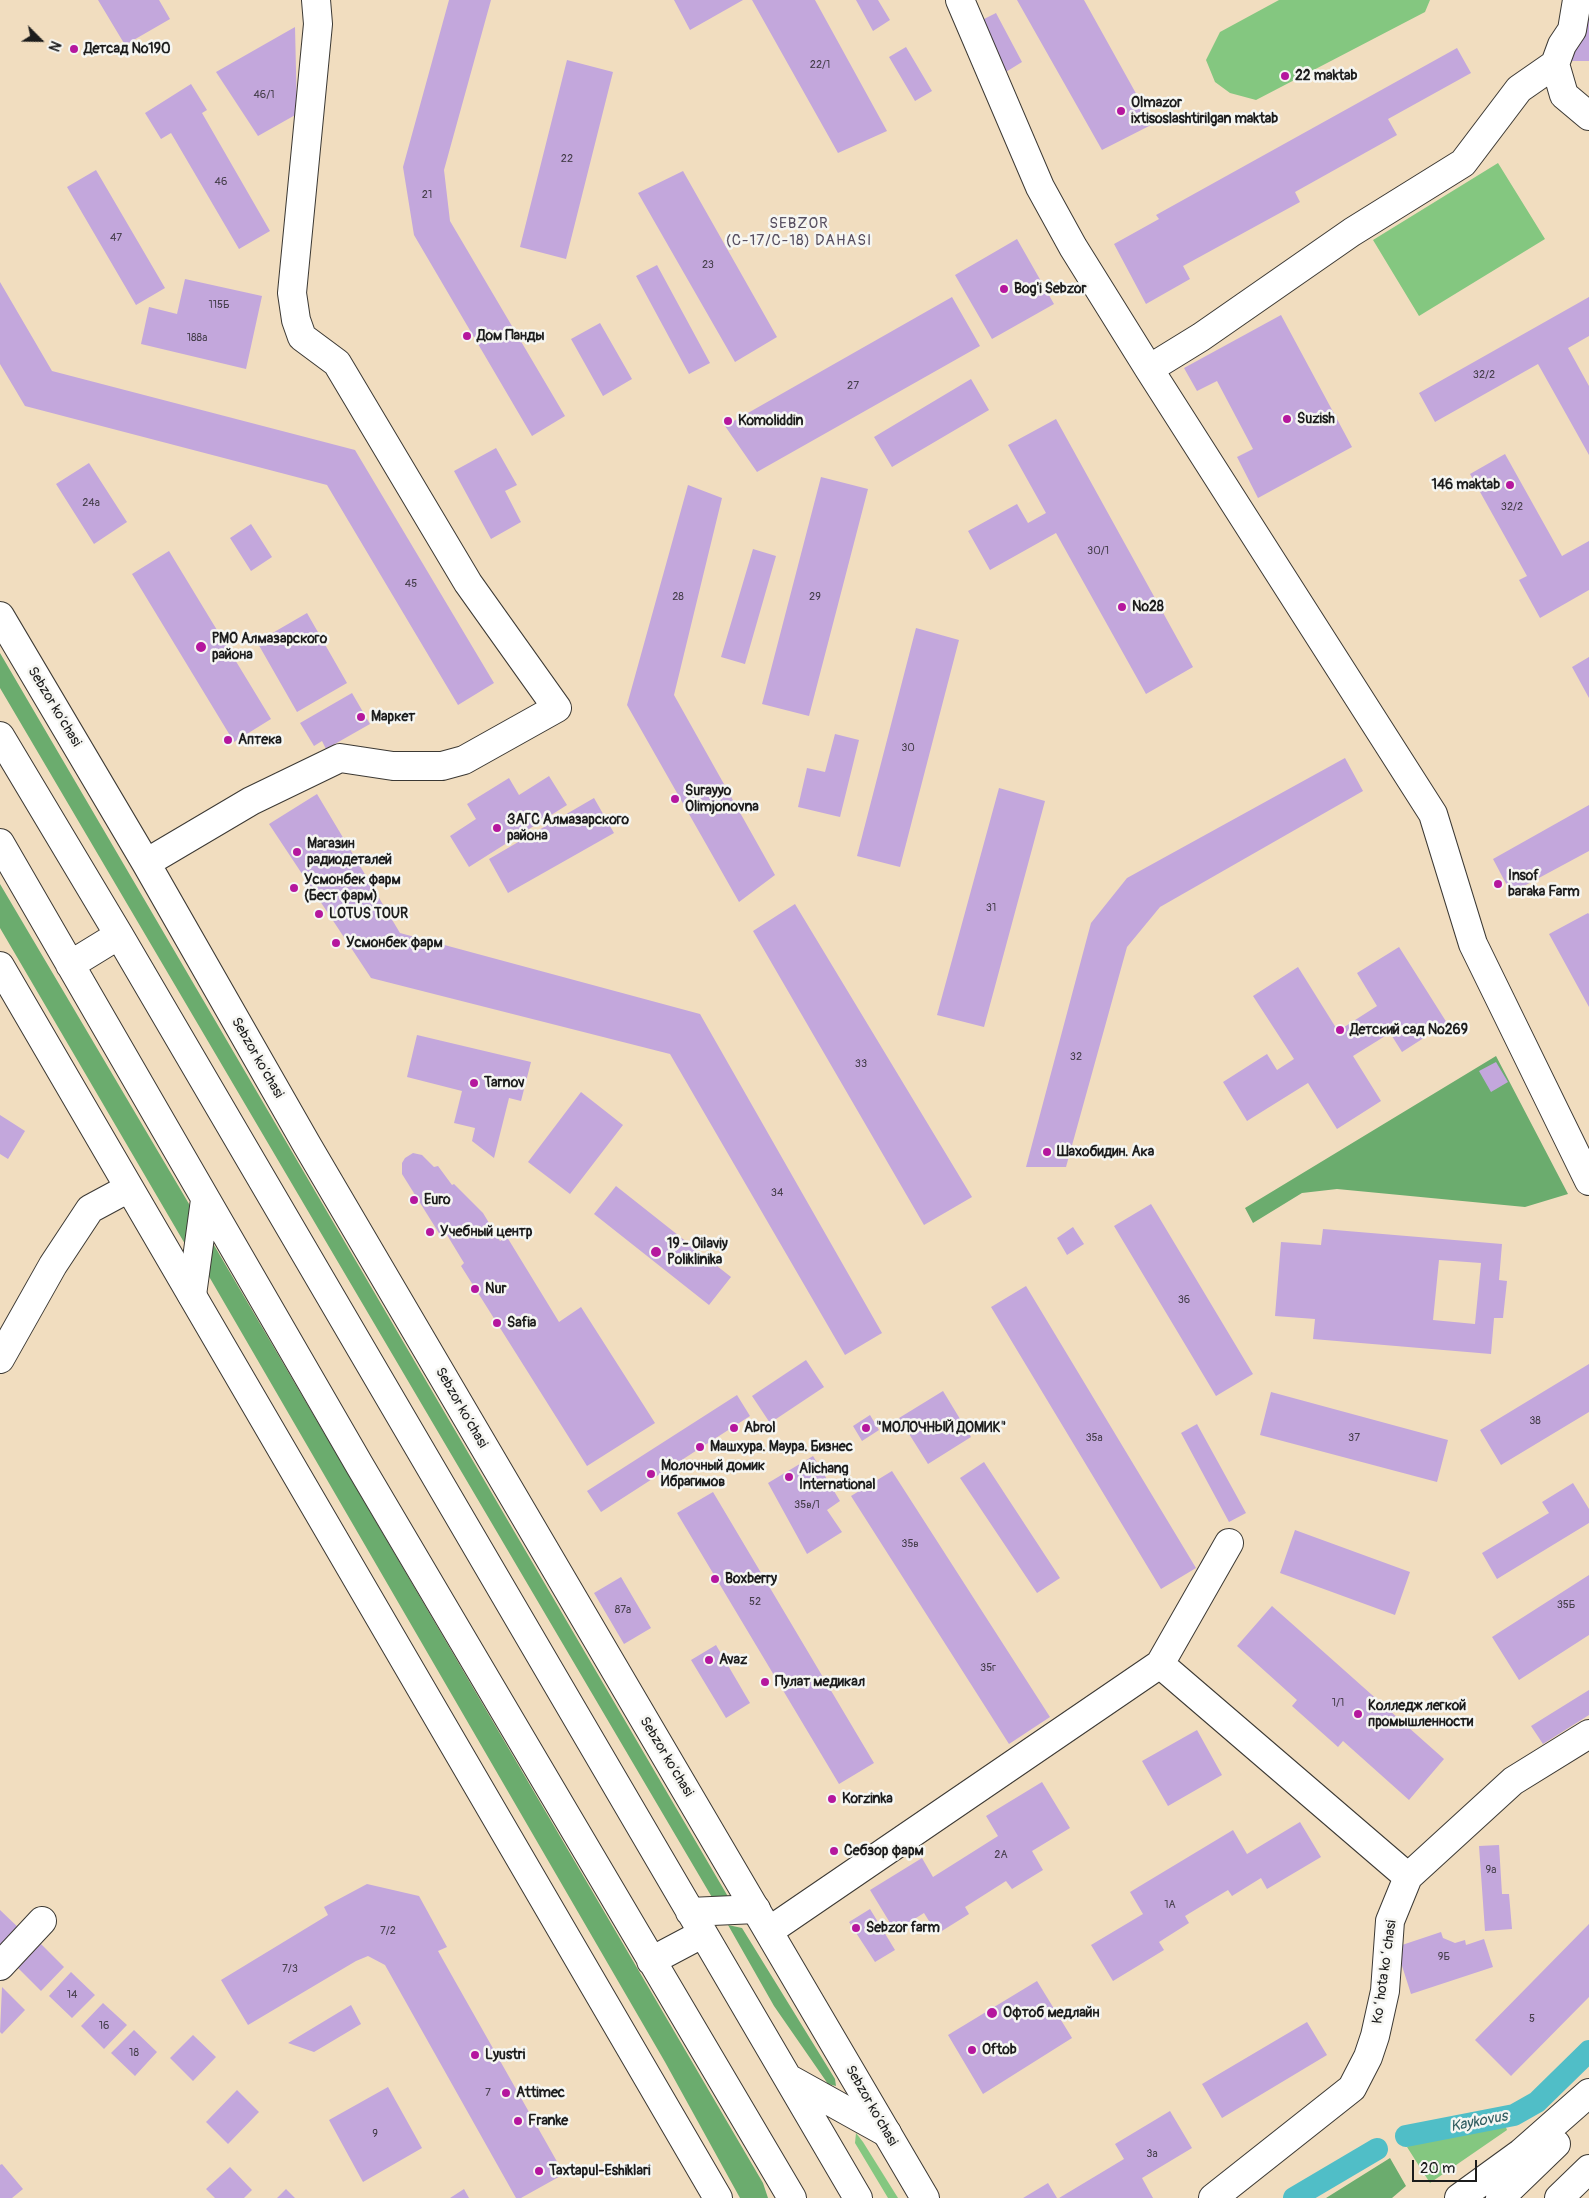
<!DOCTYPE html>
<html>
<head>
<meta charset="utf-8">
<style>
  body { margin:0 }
  #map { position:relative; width:1589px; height:2198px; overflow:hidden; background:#f1ddbf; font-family:Pangolin,sans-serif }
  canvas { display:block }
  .north { position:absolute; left:15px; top:15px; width:50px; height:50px; -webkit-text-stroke:4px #f6f6f2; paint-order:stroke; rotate:113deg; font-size:14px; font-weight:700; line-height:20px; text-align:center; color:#1c1c1c }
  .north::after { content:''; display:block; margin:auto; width:18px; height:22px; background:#1c1c1c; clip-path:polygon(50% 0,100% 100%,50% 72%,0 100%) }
  .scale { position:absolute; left:1412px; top:2160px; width:65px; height:22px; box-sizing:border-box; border:2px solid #1c1c1c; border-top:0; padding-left:6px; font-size:15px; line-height:18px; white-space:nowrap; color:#1c1c1c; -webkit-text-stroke:4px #f6f6f2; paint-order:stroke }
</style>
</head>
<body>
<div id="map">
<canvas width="1589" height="2198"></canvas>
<div class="north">N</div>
<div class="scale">20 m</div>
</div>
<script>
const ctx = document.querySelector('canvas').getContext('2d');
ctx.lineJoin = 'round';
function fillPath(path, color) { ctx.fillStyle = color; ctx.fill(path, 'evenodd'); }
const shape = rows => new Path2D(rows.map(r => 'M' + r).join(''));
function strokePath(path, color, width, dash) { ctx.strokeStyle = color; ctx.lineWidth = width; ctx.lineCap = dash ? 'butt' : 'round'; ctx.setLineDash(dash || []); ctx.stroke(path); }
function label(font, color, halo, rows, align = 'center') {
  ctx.font = font + ' Pangolin,sans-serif'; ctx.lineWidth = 5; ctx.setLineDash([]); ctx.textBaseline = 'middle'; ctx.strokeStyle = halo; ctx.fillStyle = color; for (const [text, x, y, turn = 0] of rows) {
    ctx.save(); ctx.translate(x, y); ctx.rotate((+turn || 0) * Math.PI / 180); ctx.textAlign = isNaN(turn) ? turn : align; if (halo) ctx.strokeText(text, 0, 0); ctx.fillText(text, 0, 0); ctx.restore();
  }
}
const green = shape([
  [1279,0,1430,0,1425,12,1256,100,1230,93,1215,82,1206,60,1220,32],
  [1498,163,1545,239,1419,316,1373,240],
  [1504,2122,1507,2130,1430,2183,1407,2147,1419,2140],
  [856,2133,863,2142,898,2198,888,2198,855,2143]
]);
const forest = shape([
  [0,653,730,1900,713,1899,0,688],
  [0,884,192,1209,185,1244,0,928],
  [1496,1056,1568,1194,1525,1207,1337,1189,1302,1193,1253,1223,1245,1208],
  [211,1240,763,2183,768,2198,740,2198,665,2062,207,1273],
  [728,1925,742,1928,835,2079,836,2086,828,2084,774,2006],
  [1390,2158,1406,2186,1392,2198,1326,2198]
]);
const canal = shape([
  [1406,2136,1514,2115,1537,2102,1589,2051],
  [1294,2198,1377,2149]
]);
const building = shape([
  [98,0,159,0,170,19,125,45],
  [449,0,491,0,444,170,450,221,565,416,532,436,414,235,403,167],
  [674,0,743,0,690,30],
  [752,0,815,0,887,131,838,153],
  [856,0,878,0,890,20,873,31],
  [1017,0,1084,0,1153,124,1102,150],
  [1589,1,1589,61,1572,61,1573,30],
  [996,13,1022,62,1001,75,987,52,993,40,982,20],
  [295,27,297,114,258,136,216,72],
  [906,47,932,91,915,101,889,57],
  [1457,48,1471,73,1388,119,1397,135,1295,192,1300,202,1183,266,1190,279,1146,304,1114,244,1159,219,1156,215],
  [567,60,613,72,566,259,520,247],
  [191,84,207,110,202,113,270,231,239,249,171,133,161,139,145,113],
  [96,170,165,288,136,305,67,187],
  [683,171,777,337,735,362,638,193],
  [1017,239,1054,304,992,339,955,275],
  [657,265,710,363,689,374,636,276],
  [185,279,262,296,246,369,141,344,149,307,177,314],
  [0,282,52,371,355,450,494,683,458,705,327,485,25,406,0,364],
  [952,297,980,346,757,472,725,426],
  [1589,297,1589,336,1568,348,1589,386,1589,455,1538,364,1435,422,1419,393],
  [1281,315,1352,447,1258,498,1237,457,1253,449,1217,381,1197,391,1184,368],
  [600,323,632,379,603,396,571,339],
  [971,379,989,410,892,467,874,437],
  [1056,419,1193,667,1146,694,1056,533,990,570,968,531,1017,504,1028,523,1046,513,1008,445],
  [496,448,517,485,505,491,521,522,491,539,454,471],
  [1505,454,1562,556,1589,541,1589,590,1540,618,1519,580,1527,576,1470,474],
  [89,463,127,522,94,544,56,484],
  [821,477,868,489,809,716,762,704],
  [688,485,722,498,674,695,775,875,739,902,627,705],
  [251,524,272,557,251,571,230,538],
  [753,549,776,556,745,664,721,657],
  [169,551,271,719,234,742,132,574],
  [307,613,347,683,297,712,257,642],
  [916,628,959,640,900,867,857,856],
  [1589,657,1589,698,1572,667],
  [352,693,370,724,326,749,322,741,314,746,300,723],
  [835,734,859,740,840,817,798,807,807,768,825,772],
  [1345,758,1363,791,1160,907,1127,947,1066,1167,1026,1167,1091,923,1127,878],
  [549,776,567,805,469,867,450,836,476,819,467,804,509,778,519,795],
  [999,788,1045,801,984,1027,937,1015],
  [317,794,400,933,700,1014,882,1333,845,1355,670,1054,371,978,269,824],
  [594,798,614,833,508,893,489,859],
  [1589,805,1589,851,1511,893,1493,859],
  [795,904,972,1197,924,1225,753,931],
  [1588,913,1589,914,1589,1007,1549,934],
  [1399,947,1447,1023,1402,1052,1390,1033,1353,1056,1381,1101,1337,1129,1308,1083,1247,1121,1223,1082,1267,1054,1277,1070,1294,1059,1253,996,1298,967,1338,1031,1377,1006,1357,973],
  [417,1035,531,1062,521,1101,509,1098,494,1158,472,1141,475,1128,454,1123,462,1091,407,1077],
  [1496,1062,1508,1082,1491,1092,1479,1071],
  [581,1092,623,1125,570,1194,528,1162],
  [0,1115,25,1131,8,1159,0,1154],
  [413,1153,422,1155,434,1167,438,1166,452,1185,454,1184,483,1213,500,1241,507,1237,559,1322,581,1307,655,1423,587,1466,461,1266,464,1263,447,1235,442,1238,402,1174,402,1163,405,1158],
  [616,1186,731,1277,709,1305,594,1214],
  [1151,1204,1253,1374,1216,1396,1114,1226],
  [1073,1227,1084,1244,1067,1255,1057,1238],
  [1323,1229,1502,1244,1499,1280,1507,1281,1503,1318,1494,1318,1491,1354,1313,1339,1315,1319,1275,1316,1281,1242,1321,1245],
  [1439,1260,1481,1263,1475,1324,1433,1320],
  [1026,1286,1196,1568,1161,1589,991,1307],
  [806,1360,824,1387,770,1423,752,1396],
  [1589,1364,1589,1412,1501,1465,1480,1430],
  [943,1391,971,1437,928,1464,899,1418],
  [1271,1392,1448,1440,1437,1482,1260,1435],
  [737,1395,750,1416,601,1512,587,1491],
  [870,1415,879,1430,862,1441,853,1426],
  [1197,1424,1246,1513,1229,1522,1181,1433],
  [813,1456,840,1501,827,1510,842,1532,807,1554,768,1483],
  [984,1462,1060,1578,1037,1593,960,1478],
  [892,1471,1050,1717,1009,1744,851,1496],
  [1573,1483,1589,1509,1589,1523,1497,1579,1482,1553,1549,1513,1542,1502],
  [713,1492,874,1763,839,1784,677,1513],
  [1295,1530,1410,1572,1395,1615,1280,1573],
  [1589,1575,1589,1635,1519,1680,1492,1637],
  [621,1577,651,1628,624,1644,594,1593],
  [1272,1606,1444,1759,1409,1800,1343,1741,1338,1747,1292,1706,1297,1700,1237,1646],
  [716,1645,750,1703,726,1718,691,1660],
  [1589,1690,1589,1715,1543,1744,1531,1726],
  [1197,1730,1222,1775,1168,1806,1142,1761],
  [1042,1782,1070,1828,1032,1851,1043,1870,1012,1889,1006,1881,965,1907,969,1914,937,1934,924,1913,895,1931,870,1890,922,1858,933,1877,998,1836,986,1816],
  [1300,1822,1321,1857,1267,1889,1261,1878,1232,1896,1228,1890,1185,1916,1189,1923,1159,1942,1164,1950,1113,1981,1091,1945,1143,1914,1130,1892,1233,1830,1247,1854],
  [1499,1845,1502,1894,1509,1894,1512,1929,1485,1931,1479,1846],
  [367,1884,419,1896,447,1947,438,1951,564,2174,521,2198,516,2198,385,1965,368,1956,356,1961,248,2025,221,1980,328,1915,324,1907],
  [870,1909,895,1950,875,1962,849,1922],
  [0,1910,22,1931,0,1954],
  [1589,1924,1589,1997,1511,2076,1475,2040],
  [1441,1932,1443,1938,1455,1943,1465,1940,1466,1945,1484,1939,1493,1967,1411,1994,1396,1947],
  [41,1944,64,1967,41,1991,18,1968],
  [71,1972,95,1995,72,2018,49,1996],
  [1037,1981,1072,2038,983,2094,948,2035],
  [2,1987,25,2010,2,2034,0,2032],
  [103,2003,127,2025,104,2049,81,2026],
  [351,2005,361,2024,314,2052,288,2043],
  [1307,2022,1327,2055,1222,2118,1202,2084],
  [134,2030,157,2052,135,2076,111,2053],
  [193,2035,216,2057,193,2081,170,2058],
  [388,2087,422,2148,363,2182,329,2120],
  [237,2090,259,2112,228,2144,206,2122],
  [1170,2111,1192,2148,1142,2178,1153,2198,1059,2198,1124,2159,1115,2144],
  [2,2164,23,2189,12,2198,0,2198,0,2165],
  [230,2167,252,2190,244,2198,215,2198,206,2189],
  [1048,2183,1057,2198,1023,2198],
  [286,2189,295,2198,277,2198],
  [464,2189,469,2198,450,2198]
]);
const minor = shape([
  [960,0,1040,187,1073,247,1149,369,1433,814,1473,944,1589,1181],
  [1577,0,1572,30,1562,45,1555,64,1564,95,1589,116],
  [1149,369,1201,337,1352,232,1463,163,1519,89,1555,64],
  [0,616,146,863,307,1145,925,2198],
  [146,863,251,801,340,758,393,766,442,766,464,760,557,708,468,583,337,363,302,337,296,320,292,293,318,24,316,0],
  [0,966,718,2198],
  [0,1359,53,1265,90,1209,129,1188],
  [1160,1664,1408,1877],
  [769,1931,1160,1664,1229,1543],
  [0,1966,42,1921],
  [1213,2198,1352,2088,1368,2057,1375,2036,1385,1991,1390,1921,1408,1877,1513,1781,1589,1734]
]);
const major = shape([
  [0,736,119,935,858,2198],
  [0,843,360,1466,792,2198],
  [70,965,119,935],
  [192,1295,205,1200],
  [690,1912,756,1909],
  [651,1961,702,1934],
  [788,2078,887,2133],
  [1459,2198,1521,2153,1589,2093],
  [1500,2198,1556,2144],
  [1559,2198,1589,2169]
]);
const markers = [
  [74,49,5,"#b5179e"],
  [1285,76,5,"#b5179e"],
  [1121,111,5,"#b5179e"],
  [1004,289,5,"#b5179e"],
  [467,336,5,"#b5179e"],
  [1287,419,5,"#b5179e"],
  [728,421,5,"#b5179e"],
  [1510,485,5,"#b5179e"],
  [1122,607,5,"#b5179e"],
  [201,647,6,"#b5179e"],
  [361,717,5,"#b5179e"],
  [228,740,5,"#b5179e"],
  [675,799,5,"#b5179e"],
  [497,828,5,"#b5179e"],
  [297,852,5,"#b5179e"],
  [1498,884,5,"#b5179e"],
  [294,888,5,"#b5179e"],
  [319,914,5,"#b5179e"],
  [336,943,5,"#b5179e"],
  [1340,1030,5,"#b5179e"],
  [474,1083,5,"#b5179e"],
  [1047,1152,5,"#b5179e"],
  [414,1200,5,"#b5179e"],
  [430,1232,5,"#b5179e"],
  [656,1252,6,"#b5179e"],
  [475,1289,5,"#b5179e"],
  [497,1323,5,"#b5179e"],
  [734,1428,5,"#b5179e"],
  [866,1428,5,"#b5179e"],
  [700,1447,5,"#b5179e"],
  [651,1474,5,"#b5179e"],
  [789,1477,5,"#b5179e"],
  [715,1579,5,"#b5179e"],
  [709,1660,5,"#b5179e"],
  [765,1682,5,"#b5179e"],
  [1358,1714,5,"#b5179e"],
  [832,1799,5,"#b5179e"],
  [834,1851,5,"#b5179e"],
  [856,1928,5,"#b5179e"],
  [992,2013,6,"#b5179e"],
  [972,2050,5,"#b5179e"],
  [475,2055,5,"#b5179e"],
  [506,2093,5,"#b5179e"],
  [518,2121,5,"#b5179e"],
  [539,2171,5,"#b5179e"]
];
const numberNames = [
  ["22/1",820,65],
  ["46/1",264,95],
  ["22",567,159],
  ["46",221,182],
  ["21",427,195],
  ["47",116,238],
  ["23",708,265],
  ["115Б",219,305],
  ["188a",197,338],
  ["32/2",1484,375],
  ["27",853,386],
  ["24a",91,503],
  ["32/2",1512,507],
  ["30/1",1098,551],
  ["45",411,584],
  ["28",678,597],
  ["29",815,597],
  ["30",908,748],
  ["31",991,908],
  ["32",1076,1057],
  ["33",861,1064],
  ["34",777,1193],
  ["36",1184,1300],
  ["38",1535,1421],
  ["35а",1094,1438],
  ["37",1354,1438],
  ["35в/1",807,1505],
  ["35в",910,1544],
  ["52",755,1602],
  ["35Б",1566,1605],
  ["87a",623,1610],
  ["35г",988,1668],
  ["1/1",1338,1703],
  ["2А",1001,1855],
  ["9a",1491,1870],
  ["1А",1170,1905],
  ["7/2",388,1931],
  ["9Б",1444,1957],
  ["7/3",290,1969],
  ["14",72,1995],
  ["5",1532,2019],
  ["16",104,2026],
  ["18",134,2053],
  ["7",488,2093],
  ["9",375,2134],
  ["3а",1152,2154]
];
const poiNames = [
  ["Детсад №190",84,49],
  ["22 maktab",1295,76],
  ["Olmazor",1131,103],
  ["ixtisoslashtirilgan maktab",1131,119],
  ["Bog'i Sebzor",1014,289],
  ["Дом Панды",477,336],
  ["Suzish",1297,419],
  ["Komoliddin",738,421],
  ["146 maktab",1500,485,"right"],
  ["№28",1132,607],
  ["РМО Алмазарского",212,639],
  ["района",212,655],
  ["Маркет",371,717],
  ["Аптека",238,740],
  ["Surayyo",685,791],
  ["Olimjonovna",685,807],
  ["ЗАГС Алмазарского",507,820],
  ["района",507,836],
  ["Магазин",307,844],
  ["радиодеталей",307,860],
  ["Insof",1508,876],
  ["baraka Farm",1508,892],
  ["Усмонбек фарм",304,880],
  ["(Бест фарм)",304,896],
  ["LOTUS TOUR",329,914],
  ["Усмонбек фарм",346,943],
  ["Детский сад №269",1350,1030],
  ["Tarnov",484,1083],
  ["Шахобидин. Ака",1057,1152],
  ["Euro",424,1200],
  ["Учебный центр",440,1232],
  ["19 - Oilaviy",667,1244],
  ["Poliklinika",667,1260],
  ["Nur",485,1289],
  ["Safia",507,1323],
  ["Abrol",744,1428],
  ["\"МОЛОЧНЫЙ ДОМИК\"",876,1428],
  ["Машхура. Маура. Бизнес",710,1447],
  ["Молочный домик",661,1466],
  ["Ибрагимов",661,1482],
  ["Alichang",799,1469],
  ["International",799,1485],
  ["Boxberry",725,1579],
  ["Avaz",719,1660],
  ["Пулат медикал",775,1682],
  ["Колледж легкой",1368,1706],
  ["промышленности",1368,1722],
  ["Korzinka",842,1799],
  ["Себзор фарм",844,1851],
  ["Sebzor farm",866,1928],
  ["Офтоб медлайн",1003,2013],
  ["Oftob",982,2050],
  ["Lyustri",485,2055],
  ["Attimec",516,2093],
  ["Franke",528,2121],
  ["Taxtapul-Eshiklari",549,2171]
];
const streetNames = [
  ["Sebzor ko‘chasi",54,707,59],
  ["Sebzor ko‘chasi",257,1058,60],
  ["Sebzor ko‘chasi",461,1408,60],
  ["Sebzor ko‘chasi",666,1757,59],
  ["Koʻhota koʻchasi",1385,1972,-82],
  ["Sebzor ko‘chasi",871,2106,60]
];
const neighbourhoodNames = [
  ["SEBZOR",799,224],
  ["(C-17/C-18) DAHASI",799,241]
];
const waterNames = [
  ["Kaykovus",1479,2122,-11]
];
fillPath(green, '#84c780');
fillPath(forest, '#6bac6e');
strokePath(canal, '#50bec7', 22);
fillPath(building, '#c3a7dc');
strokePath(minor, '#3c3934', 30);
strokePath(major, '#3c3934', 30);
strokePath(minor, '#fff', 28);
strokePath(major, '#fff', 28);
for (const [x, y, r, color] of markers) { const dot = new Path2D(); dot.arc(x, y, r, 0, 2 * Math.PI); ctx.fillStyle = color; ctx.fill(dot); strokePath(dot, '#f6f6f2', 2); }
label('11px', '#463f4c', null, numberNames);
label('bold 14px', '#1c1c1c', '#f6f6f2', poiNames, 'left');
label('14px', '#1c1c1c', '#f6f6f2', streetNames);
ctx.letterSpacing = '1px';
label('15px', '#564d5f', '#f6f6f2', neighbourhoodNames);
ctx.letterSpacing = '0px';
label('italic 15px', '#315d60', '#f6f6f2', waterNames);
</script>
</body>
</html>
